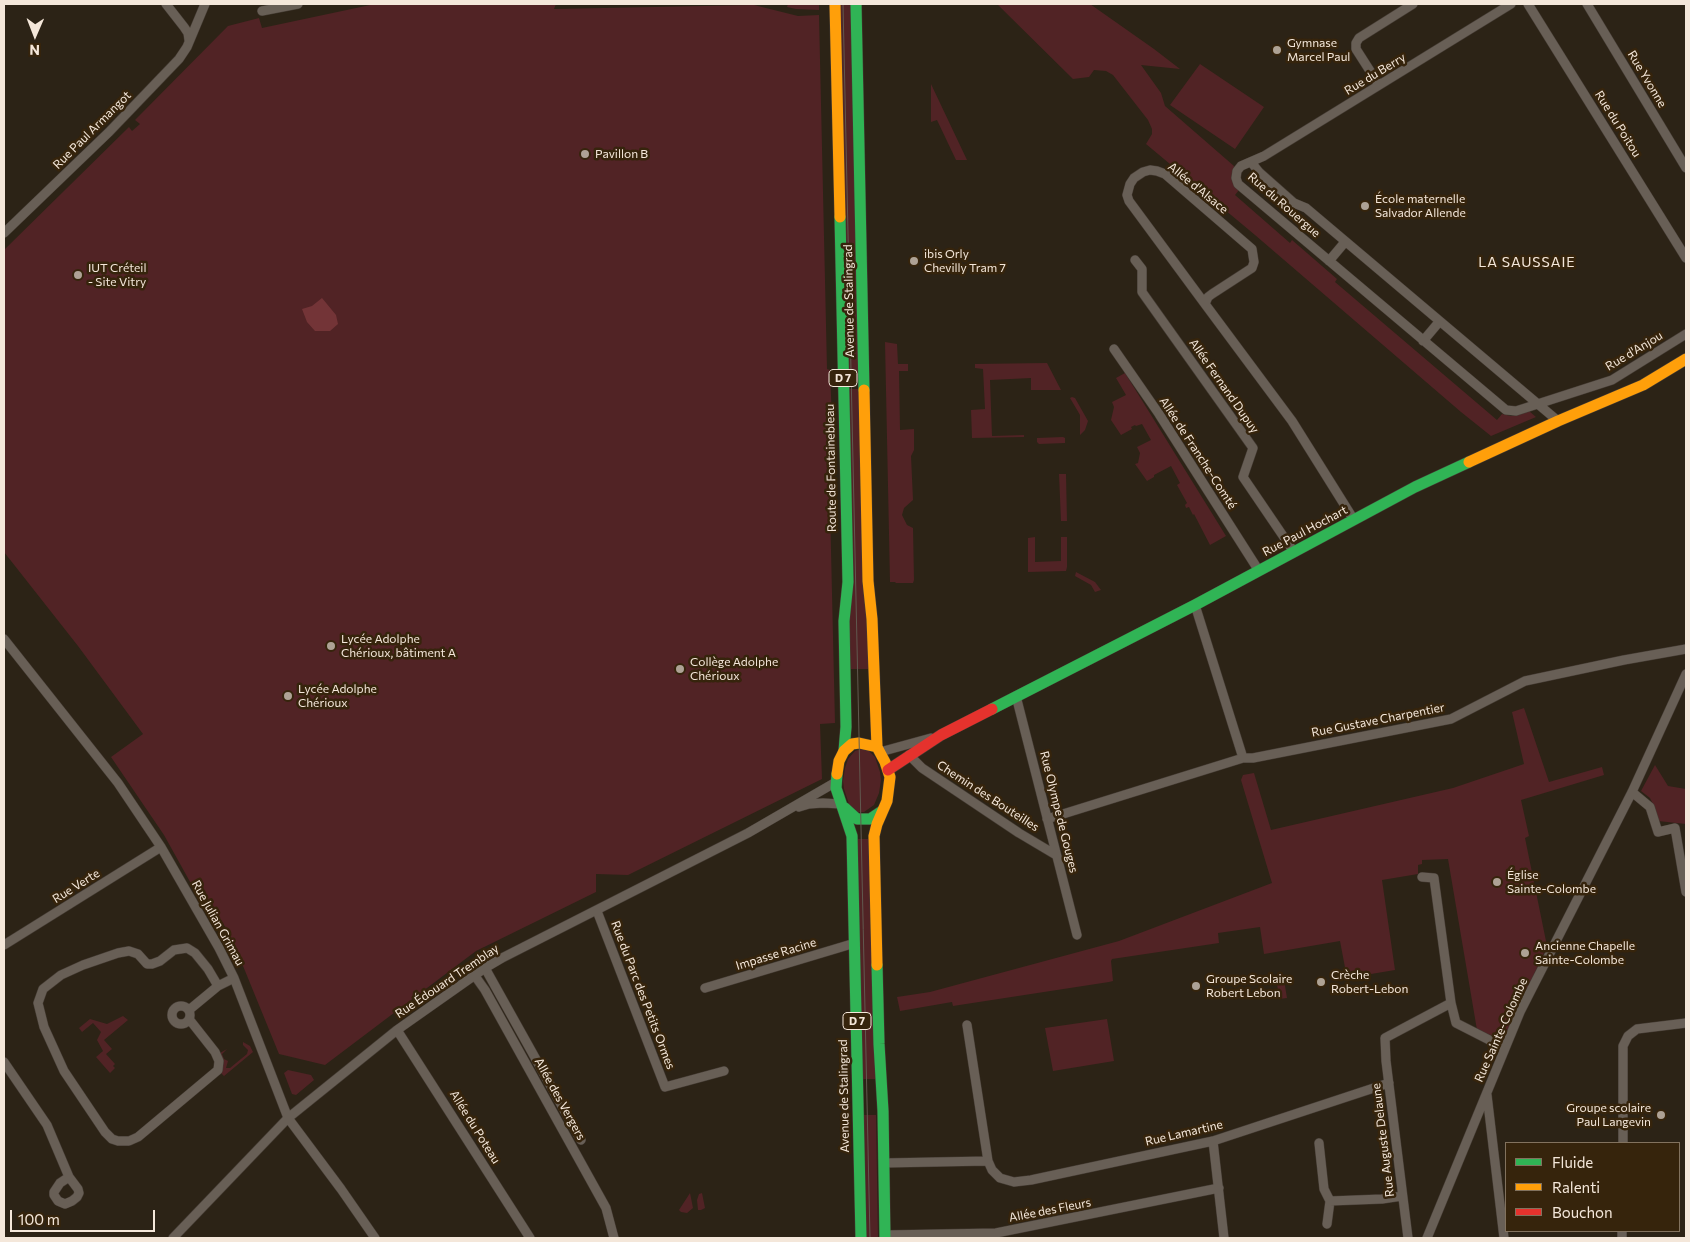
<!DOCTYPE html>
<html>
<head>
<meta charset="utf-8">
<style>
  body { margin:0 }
  #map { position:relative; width:1690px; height:1242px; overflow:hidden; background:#2c2316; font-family:Commissioner,sans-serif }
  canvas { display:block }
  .frame { position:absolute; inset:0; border:5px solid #f4e7da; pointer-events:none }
  .legend { position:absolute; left:1505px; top:1142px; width:175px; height:90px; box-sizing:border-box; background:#36240c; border:1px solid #82725e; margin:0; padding:6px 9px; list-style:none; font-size:15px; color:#f4e7da }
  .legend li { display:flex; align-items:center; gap:10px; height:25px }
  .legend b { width:25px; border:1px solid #82725e }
  .north { position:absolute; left:10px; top:10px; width:50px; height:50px; -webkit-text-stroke:4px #36240c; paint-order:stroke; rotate:181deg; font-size:14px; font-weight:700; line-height:20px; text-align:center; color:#f4e7da }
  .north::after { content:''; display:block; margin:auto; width:18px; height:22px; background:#f4e7da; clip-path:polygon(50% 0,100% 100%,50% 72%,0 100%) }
  .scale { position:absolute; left:10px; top:1210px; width:145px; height:22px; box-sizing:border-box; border:2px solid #f4e7da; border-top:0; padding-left:6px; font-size:15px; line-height:18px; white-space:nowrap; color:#f4e7da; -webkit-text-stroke:4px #36240c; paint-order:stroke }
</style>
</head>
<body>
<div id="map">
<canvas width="1690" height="1242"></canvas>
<div class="frame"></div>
<ul class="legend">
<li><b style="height:6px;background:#30b455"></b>Fluide</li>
<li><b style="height:6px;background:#ff9f0a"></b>Ralenti</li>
<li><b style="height:6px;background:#e5322d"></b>Bouchon</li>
</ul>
<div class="north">N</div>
<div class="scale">100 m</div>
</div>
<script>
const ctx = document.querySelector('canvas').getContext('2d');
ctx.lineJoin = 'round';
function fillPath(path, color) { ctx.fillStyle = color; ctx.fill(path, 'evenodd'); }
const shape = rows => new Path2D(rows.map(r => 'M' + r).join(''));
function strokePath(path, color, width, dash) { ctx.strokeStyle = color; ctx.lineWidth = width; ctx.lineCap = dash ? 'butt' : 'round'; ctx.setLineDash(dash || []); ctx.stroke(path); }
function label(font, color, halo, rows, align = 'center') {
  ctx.font = font + ' Commissioner,sans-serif'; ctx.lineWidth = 5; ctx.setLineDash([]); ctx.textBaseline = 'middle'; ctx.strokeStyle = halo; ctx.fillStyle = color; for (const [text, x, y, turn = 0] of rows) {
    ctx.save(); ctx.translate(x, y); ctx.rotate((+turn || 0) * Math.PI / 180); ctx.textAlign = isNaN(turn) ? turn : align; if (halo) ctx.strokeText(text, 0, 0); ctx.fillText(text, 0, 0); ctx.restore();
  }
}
const green = shape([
  [375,4,556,4,554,9,754,5,798,16,819,15,827,369,830,370,832,420,828,420,835,723,820,724,822,779,628,875,596,874,596,892,476,951,325,1065,279,1054,241,961,228,937,229,935,228,931,222,922,214,925,164,835,111,757,143,734,78,646,4,552,4,250,129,127,132,131,140,124,135,120,228,26,259,18,262,28],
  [788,4,819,4,819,10,796,9,787,7],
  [839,4,851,4,859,381,847,381],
  [997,4,1090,4,1154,49,1180,69,1141,65,1161,93,1165,106,1234,166,1233,178,1239,190,1235,195,1290,243,1292,240,1337,279,1335,282,1497,420,1502,414,1511,416,1529,411,1536,417,1491,436,1461,412,1255,235,1146,144,1152,134,1152,129,1148,120,1113,75,1106,71,1094,70,1089,77,1073,79],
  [1200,64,1264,107,1235,149,1170,105],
  [931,84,967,160,956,160,937,120,931,122],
  [885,342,897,344,898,364,908,364,908,371,899,371,900,430,914,429,914,450,911,456,913,500,904,508,902,515,907,525,913,528,914,580,913,583,896,583,895,582,890,582],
  [1047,363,1061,390,1031,390,1031,378,990,380,992,436,1024,435,1024,437,972,438,971,410,985,409,983,369,975,368,975,364],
  [1125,373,1226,536,1210,545,1194,514,1193,515,1189,507,1186,508,1185,505,1187,503,1177,485,1180,483,1171,466,1154,475,1154,477,1147,481,1135,464,1138,463,1140,453,1137,447,1151,440,1142,424,1136,426,1135,425,1131,427,1132,429,1121,435,1111,420,1114,407,1112,402,1126,395,1116,378],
  [847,389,860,389,869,669,849,669],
  [1072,397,1075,398,1088,421,1085,430,1080,435,1080,415,1070,398],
  [1063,437,1065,438,1065,443,1039,444,1037,442,1037,438],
  [1059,474,1066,474,1067,521,1061,521],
  [1035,537,1035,562,1061,561,1061,537,1067,537,1067,567,1066,571,1028,572,1028,538],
  [1076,572,1095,582,1101,590,1095,592,1091,585,1075,576],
  [1524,708,1549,782,1602,767,1604,775,1521,800,1529,836,1525,838,1547,946,1504,1040,1477,1030,1448,859,1422,860,1422,864,1418,865,1418,874,1382,880,1395,970,1347,978,1340,941,1264,954,1260,927,1218,933,1219,943,1112,959,1111,961,1113,981,1109,982,953,1006,952,1002,900,1011,897,997,930,992,1119,941,1272,883,1241,780,1243,775,1254,773,1271,830,1453,788,1524,764,1512,712],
  [861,749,869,751,875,757,880,772,881,780,879,793,874,805,864,812,858,812,849,804,844,789,843,781,845,768,848,759,855,751],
  [1655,765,1668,786,1686,789,1686,824,1658,821,1655,808,1650,798,1641,791],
  [857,839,869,839,877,1079,862,1079],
  [1283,974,1287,998,1279,999,1276,975],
  [123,1016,128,1020,104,1040,112,1049,106,1054,115,1064,113,1066,115,1068,110,1073,96,1057,103,1051,97,1040,101,1032,93,1023,82,1032,79,1028,90,1019,107,1024],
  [1107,1019,1114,1061,1053,1071,1045,1028],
  [243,1042,250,1046,253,1052,224,1076,221,1073,223,1063,220,1053,227,1049,222,1054,224,1059,228,1061,226,1068,230,1068,247,1054,248,1050,243,1045],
  [288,1070,311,1075,314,1080,296,1095,292,1094,284,1073],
  [863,1115,876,1115,878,1238,866,1238],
  [690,1193,693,1208,687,1213,681,1212,679,1210],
  [702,1193,705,1208,701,1210,698,1210,697,1200,699,1194]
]);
const forest = shape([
  [322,298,336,315,338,324,330,331,315,331,307,322,302,309,312,306]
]);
const street = shape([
  [166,4,184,27,188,33,189,40],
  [1511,4,1264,156,1241,166,1237,171,1236,178,1238,184,1506,410,1516,411,1612,380,1686,334],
  [1528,4,1686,258],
  [1587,4,1686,168],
  [262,11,298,4],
  [1379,85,1356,49,1356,43,1359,38,1413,4],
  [1251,162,1259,172,1294,203,1306,208,1558,421],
  [4,233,109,132,179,59,187,47,205,4],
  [1135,260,1142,269,1142,292,1253,448,1243,477,1294,552],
  [1329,261,1345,242],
  [1205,304,1208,297,1212,294,1252,268,1254,262,1252,249,1165,174,1157,171,1150,170,1143,172,1134,178,1130,184,1127,195,1129,201,1205,304,1292,421,1354,520],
  [1423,341,1439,322],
  [1114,349,1159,414,1259,571],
  [1195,605,1243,758,1253,758,1451,719,1525,681,1624,660,1686,649],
  [4,639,118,783,161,847,219,948,234,978,288,1118,341,1189,375,1238],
  [1016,696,1077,935],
  [880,752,931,738],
  [909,755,922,768,1019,833,1056,855],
  [1632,792,1650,807,1658,832,1675,828,1686,892],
  [799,807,809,804,823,803,841,804],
  [1047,819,1243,758],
  [1422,877,1434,878,1451,1003,1456,1023,1505,1048],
  [597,911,665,1087,724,1071],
  [4,945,161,847],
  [485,968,581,1140],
  [475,976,485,990,606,1208,614,1238],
  [705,988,855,943],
  '172 1015a9 9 0 1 1 18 0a9 9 0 1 1-18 0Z',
  [189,1010,218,986,234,978],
  [189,1019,215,1052,219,1061,218,1070,138,1137,129,1141,118,1141,112,1139,105,1132,64,1071,44,1027,38,1003,43,989,61,975,83,965,118,953,129,951,138,954,147,964,152,964,160,961,174,950,187,948,195,953,208,969,218,986],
  [967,1025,988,1161,992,1170,1000,1178,1014,1182,1031,1180,1213,1141,1389,1083],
  [397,1030,530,1238],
  [4,1062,47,1125,69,1177,78,1189,79,1193,77,1197,72,1201,65,1204,58,1201,54,1195,54,1192,60,1183,69,1177],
  [1487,1095,1504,1238],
  [1213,1141,1224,1238],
  [1319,1143,1324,1189,1330,1201,1327,1224],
  [1623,1143,1623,1046,1628,1036,1637,1029,1686,1023],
  [884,1163,988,1161],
  [1330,1201,1382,1199,1402,1196],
  [885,1235,996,1233,1219,1188],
  [173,1238,288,1118,397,1030,485,968,502,958,748,833,836,782],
  [1408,1238,1386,1061,1385,1038,1451,1003],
  [1427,1238,1520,1012,1632,792,1686,674],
  [1622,1238,1622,1231]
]);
const fast = shape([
  [856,4,864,390],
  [840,217,848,582,844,621,846,727,844,751],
  [992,709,1195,605,1415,487,1469,462],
  [837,774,836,788,852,836,861,1238],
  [845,808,857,819,870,819,882,811],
  [877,965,879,1044,883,1111,885,1238]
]);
const slow = shape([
  [835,4,840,217],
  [864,390,868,581,872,619,877,747],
  [1469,462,1558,421,1643,385,1686,359],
  [837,774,839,761,844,751,852,744,859,743,877,747,885,762,890,777,887,801,877,824,874,836,877,965]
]);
const jam = shape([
  [888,770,941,735,992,709]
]);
const tram = shape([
  [843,4,870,1238]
]);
const markers = [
  [1277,50,5,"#aea295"],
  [585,154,5,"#aea295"],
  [1365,206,5,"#aea295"],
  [914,261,5,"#aea295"],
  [78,275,5,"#aea295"],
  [331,646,5,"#aea295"],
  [680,669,5,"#aea295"],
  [288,696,5,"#aea295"],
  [1497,882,5,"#aea295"],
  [1525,953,5,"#aea295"],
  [1321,982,5,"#aea295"],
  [1196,986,5,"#aea295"],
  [1661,1115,5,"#aea295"]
];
const shields = [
  [843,378,28],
  [857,1021,28]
];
const shieldNames = [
  ["D 7",843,378],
  ["D 7",857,1021]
];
const poiNames = [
  ["Gymnase",1287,43],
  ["Marcel Paul",1287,57],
  ["Pavillon B",595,154],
  ["École maternelle",1375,199],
  ["Salvador Allende",1375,213],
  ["ibis Orly",924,254],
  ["Chevilly Tram 7",924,268],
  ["IUT Créteil",88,268],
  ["- Site Vitry",88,282],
  ["Lycée Adolphe",341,639],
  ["Chérioux, bâtiment A",341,653],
  ["Collège Adolphe",690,662],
  ["Chérioux",690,676],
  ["Lycée Adolphe",298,689],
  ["Chérioux",298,703],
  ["Église",1507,875],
  ["Sainte-Colombe",1507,889],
  ["Ancienne Chapelle",1535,946],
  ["Sainte-Colombe",1535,960],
  ["Crèche",1331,975],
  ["Robert-Lebon",1331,989],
  ["Groupe Scolaire",1206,979],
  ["Robert Lebon",1206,993],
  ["Groupe scolaire",1651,1108,"right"],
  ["Paul Langevin",1651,1122,"right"]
];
const streetNames = [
  ["Rue du Berry",1375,74,-31],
  ["Rue Yvonne",1647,79,59],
  ["Rue du Poitou",1618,124,58],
  ["Rue Paul Armangot",92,130,-45],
  ["Allée d'Alsace",1198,188,39],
  ["Rue du Rouergue",1284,205,41],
  ["Avenue de Stalingrad",849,301,-91],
  ["Rue d'Anjou",1634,351,-31],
  ["Allée Fernand Dupuy",1224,386,55],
  ["Allée de Franche-Comté",1198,453,57],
  ["Route de Fontainebleau",831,468,-91],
  ["Rue Paul Hochart",1305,531,-28],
  ["Rue Gustave Charpentier",1378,720,-11],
  ["Chemin des Bouteilles",988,796,33],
  ["Rue Olympe de Gouges",1059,812,76],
  ["Rue Verte",76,886,-32],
  ["Rue Julian Grimau",218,923,61],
  ["Impasse Racine",776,954,-17],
  ["Rue Édouard Tremblay",447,981,-34],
  ["Rue du Parc des Petits Ormes",643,995,69],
  ["Rue Sainte-Colombe",1501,1030,-66],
  ["Avenue de Stalingrad",844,1096,-91],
  ["Allée des Vergers",560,1099,61],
  ["Allée du Poteau",475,1127,58],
  ["Rue Lamartine",1184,1133,-13],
  ["Rue Auguste Delaune",1383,1140,-97],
  ["Allée des Fleurs",1050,1210,-11]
];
const neighbourhoodNames = [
  ["LA SAUSSAIE",1527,262]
];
fillPath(green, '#512325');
fillPath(forest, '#733437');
strokePath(street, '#453c34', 10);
strokePath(fast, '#453c34', 12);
strokePath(slow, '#453c34', 12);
strokePath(jam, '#453c34', 12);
strokePath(street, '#685f56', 9);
strokePath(fast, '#30b455', 11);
strokePath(slow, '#ff9f0a', 11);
strokePath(jam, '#e5322d', 11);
strokePath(tram, '#61594f', 1);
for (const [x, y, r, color] of markers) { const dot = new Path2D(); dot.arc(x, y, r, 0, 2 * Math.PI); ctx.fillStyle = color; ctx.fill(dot); strokePath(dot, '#36240c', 2); }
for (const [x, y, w] of shields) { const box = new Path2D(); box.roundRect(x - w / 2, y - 8.5, w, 17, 4); ctx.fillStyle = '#36240c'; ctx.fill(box); strokePath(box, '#f4e7da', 1); }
label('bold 11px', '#f4e7da', null, shieldNames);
label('12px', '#f4e7da', '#36240c', poiNames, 'left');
label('12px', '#f4e7da', '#36240c', streetNames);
ctx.letterSpacing = '1px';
label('14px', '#f4e7da', '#36240c', neighbourhoodNames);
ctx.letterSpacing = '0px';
</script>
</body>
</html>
